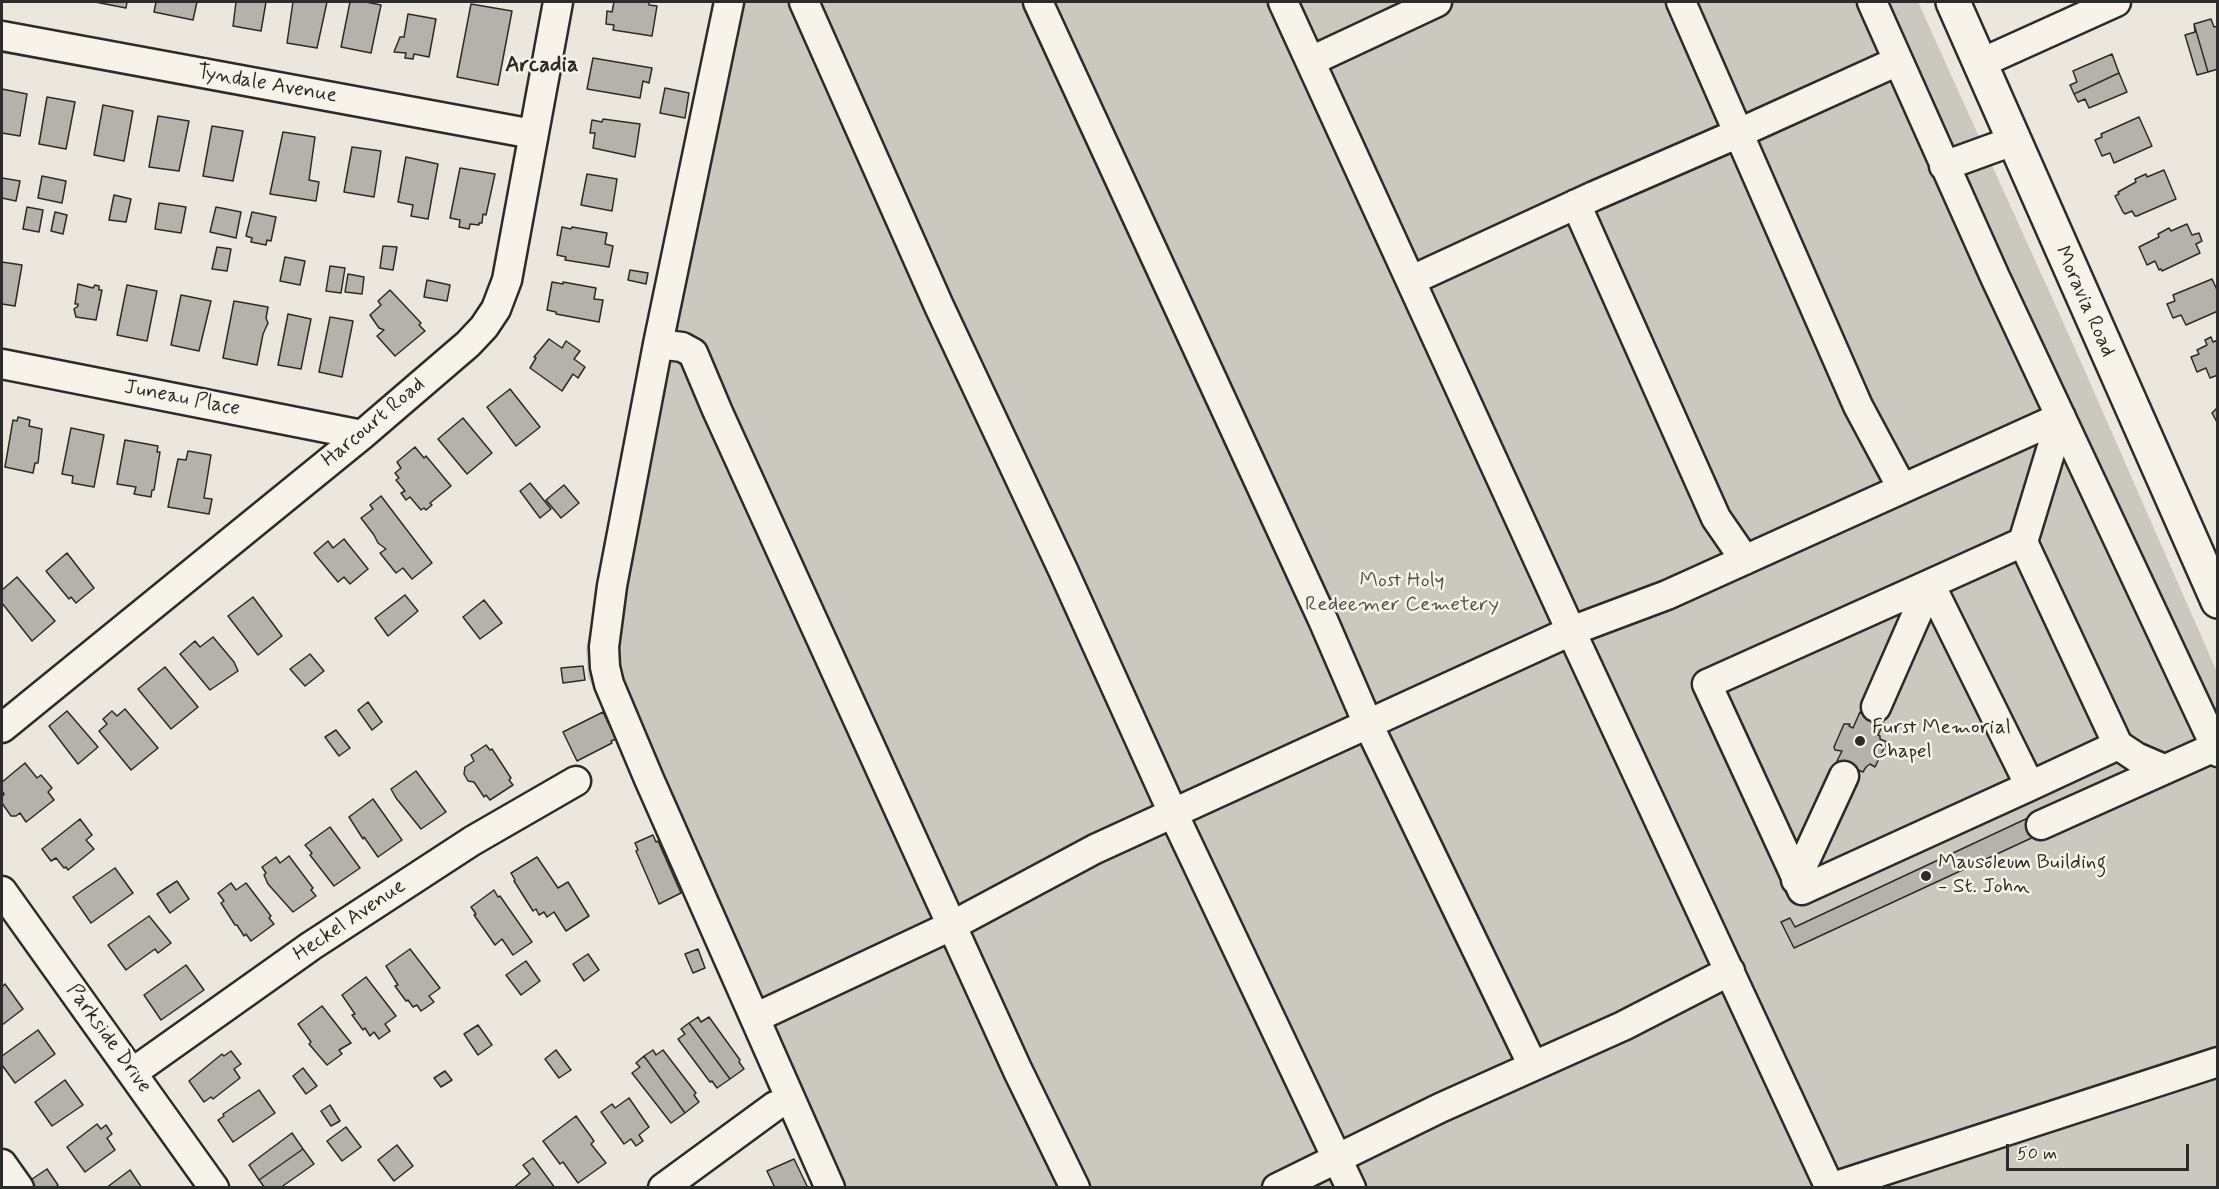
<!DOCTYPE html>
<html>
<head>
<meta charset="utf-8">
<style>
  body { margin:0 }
  #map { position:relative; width:2219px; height:1189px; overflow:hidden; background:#ebe7dd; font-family:Mynerve,sans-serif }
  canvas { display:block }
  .frame { position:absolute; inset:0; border:3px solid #2b2b2b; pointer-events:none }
  .scale { position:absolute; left:2006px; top:1144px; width:183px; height:27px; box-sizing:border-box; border:3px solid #2b2b2b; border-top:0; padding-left:8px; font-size:18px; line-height:21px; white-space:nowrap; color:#2b2b2b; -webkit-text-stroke:4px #f7f3e8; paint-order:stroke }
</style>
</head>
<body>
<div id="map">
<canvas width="2219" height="1189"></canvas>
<div class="frame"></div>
<div class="scale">50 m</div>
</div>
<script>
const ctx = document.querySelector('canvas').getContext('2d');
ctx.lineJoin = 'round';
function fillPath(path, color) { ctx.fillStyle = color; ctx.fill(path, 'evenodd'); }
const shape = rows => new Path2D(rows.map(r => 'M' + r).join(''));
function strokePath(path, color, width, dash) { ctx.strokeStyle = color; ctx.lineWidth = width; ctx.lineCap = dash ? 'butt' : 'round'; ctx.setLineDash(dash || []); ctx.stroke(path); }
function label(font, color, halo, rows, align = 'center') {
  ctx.font = font + ' Mynerve,sans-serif'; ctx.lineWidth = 5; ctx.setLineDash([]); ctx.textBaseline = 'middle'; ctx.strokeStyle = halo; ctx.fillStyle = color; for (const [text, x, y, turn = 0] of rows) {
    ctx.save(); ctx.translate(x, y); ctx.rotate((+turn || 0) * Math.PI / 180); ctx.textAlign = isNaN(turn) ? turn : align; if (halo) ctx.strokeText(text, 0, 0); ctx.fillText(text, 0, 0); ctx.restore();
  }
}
const green = shape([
  [716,2,1918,2,2073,344,2217,672,2217,1187,819,1187,730,986,588,677,586,649]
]);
const building = shape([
  [95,2,127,2,126,8,95,2],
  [156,2,197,2,193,20,154,12,156,2],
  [236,2,266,2,261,31,233,26,236,2],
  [293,2,327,2,317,48,287,43,293,2],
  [350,2,366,2,381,5,371,53,341,47,350,2],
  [614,2,649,2,649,5,657,6,652,36,613,30,614,25,606,24,607,11,612,12,614,2],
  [471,4,512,11,498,85,457,77,471,4],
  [408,14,436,19,429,57,414,54,413,59,405,58,406,53,394,52,400,37,404,37,408,14],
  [2211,19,2214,27,2218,26,2218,69,2208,72,2194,24,2211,19],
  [2194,24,2208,72,2197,75,2185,35,2195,32,2194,24],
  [2112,54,2119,73,2074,94,2070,85,2077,82,2073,71,2112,54],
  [593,58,652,68,649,83,643,81,640,98,587,89,593,58],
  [2119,73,2127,92,2089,108,2085,99,2078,102,2074,94,2119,73],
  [665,88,689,93,685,118,660,113,665,88],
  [2,89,27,94,20,136,2,133,2,89],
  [47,97,75,102,66,149,39,144,47,97],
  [103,105,133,111,124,161,94,155,103,105],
  [158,116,189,121,179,171,149,167,158,116],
  [2139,117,2152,146,2114,163,2110,153,2102,156,2095,140,2102,137,2101,134,2139,117],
  [603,119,640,124,635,157,593,148,595,133,590,133,592,120,602,122,603,119],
  [212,126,243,131,233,181,203,176,212,126],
  [283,132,315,137,309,180,319,182,316,201,270,194,283,132],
  [352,147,381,151,374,197,344,192,352,147],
  [406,157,438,164,428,219,411,216,413,205,398,202,406,157],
  [460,168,495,174,486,215,483,214,482,223,479,223,479,225,470,224,469,229,459,227,460,220,450,218,460,168],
  [2164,170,2176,199,2137,216,2135,216,2132,211,2125,214,2123,212,2115,196,2119,194,2118,192,2136,182,2135,179,2146,174,2147,177,2164,170],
  [587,174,617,179,612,211,581,205,587,174],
  [42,176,66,181,62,203,38,198,42,176],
  [2,178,20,181,16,201,2,198,2,178],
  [114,195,131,199,126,222,109,220,114,195],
  [159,203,186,207,181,233,155,229,159,203],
  [27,207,43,210,39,232,23,229,27,207],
  [216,207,241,212,236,238,210,232,216,207],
  [55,212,67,215,63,234,51,231,55,212],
  [252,212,276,217,271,241,267,240,266,245,251,242,252,238,246,236,252,212],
  [2187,224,2192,235,2199,233,2202,241,2196,244,2200,253,2162,271,2161,269,2159,270,2155,261,2147,265,2139,247,2159,237,2158,234,2169,228,2171,231,2187,224],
  [562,227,571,229,572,227,607,233,605,244,613,246,609,267,565,260,566,257,557,255,562,227],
  [383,246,397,247,393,270,380,268,383,246],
  [217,247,231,249,227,271,212,269,217,247],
  [285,257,305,261,300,285,280,281,285,257],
  [2,262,22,265,15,306,2,304,2,307,2,262],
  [330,266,345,268,341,293,326,291,330,266],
  [630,270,648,273,646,284,628,280,630,270],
  [348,274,364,277,362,294,345,292,348,274],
  [2212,279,2218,292,2218,311,2186,325,2181,315,2173,318,2167,304,2175,301,2173,295,2212,279],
  [427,280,450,285,447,301,424,297,427,280],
  [552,282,563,284,563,282,596,288,594,299,603,300,599,322,556,314,556,312,547,310,552,282],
  [78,284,93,288,95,285,99,286,99,290,102,290,96,320,76,317,74,309,78,306,78,304,75,304,78,284],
  [127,285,157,291,147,341,117,335,127,285],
  [390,290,421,323,419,325,425,331,395,356,377,336,384,330,379,328,370,315,381,305,378,301,390,290],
  [181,295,211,301,199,351,171,345,181,295],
  [234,301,268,307,266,318,268,323,263,334,257,365,223,358,234,301],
  [288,314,311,319,301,369,278,365,288,314],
  [330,317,353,321,342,377,319,372,330,317],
  [2211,337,2213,342,2218,340,2218,375,2210,378,2206,368,2197,372,2191,357,2199,354,2197,350,2207,345,2205,340,2211,337],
  [549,339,562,348,566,341,580,351,574,359,585,367,578,378,573,374,562,391,530,368,536,358,534,357,549,339],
  [510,389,540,427,516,446,487,407,510,389],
  [2218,407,2218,424,2212,413,2218,407],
  [18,417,30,420,29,426,42,429,38,463,35,463,33,473,5,467,13,420,17,421,18,417],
  [463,418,492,453,467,474,438,439,463,418],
  [71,428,104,435,94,487,72,483,73,476,62,474,71,428],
  [125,440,158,446,157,452,160,452,154,490,152,490,151,497,134,494,136,487,117,484,125,440],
  [415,447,424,458,426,456,451,486,430,503,432,505,426,510,424,508,421,510,410,497,406,500,401,493,405,491,396,480,399,478,395,473,401,468,397,462,415,447],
  [188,451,211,455,204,498,212,499,209,514,168,507,178,459,186,460,188,451],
  [530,483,551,509,540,518,520,491,530,483],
  [564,485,579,503,561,518,546,500,564,485],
  [381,496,432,563,412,579,403,568,396,573,380,553,386,549,378,543,374,535,361,518,373,509,370,505,381,496],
  [344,539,368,569,350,584,344,577,338,582,314,553,328,541,333,548,344,539],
  [67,553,94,588,76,603,71,597,69,599,46,571,67,553],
  [17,577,55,621,32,641,2,603,2,590,17,577],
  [405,595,418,611,388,636,375,618,405,595],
  [253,597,282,636,258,655,228,616,253,597],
  [484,600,502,623,480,639,463,617,484,600],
  [213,637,234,662,238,671,210,690,180,654,195,641,200,647,213,637],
  [310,654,324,671,305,686,290,669,310,654],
  [583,666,585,680,563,683,561,668,583,666],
  [165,667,198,707,171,729,138,689,165,667],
  [368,702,382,722,372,730,358,710,368,702],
  [125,709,158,748,131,770,99,731,107,724,103,719,112,711,117,716,125,709],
  [67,711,98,747,78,764,49,726,67,711],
  [603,712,616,739,611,741,612,743,577,761,563,732,603,712],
  [1860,712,1884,723,1878,735,1880,736,1880,739,1887,742,1875,767,1870,764,1866,767,1863,772,1837,761,1842,751,1835,750,1834,747,1844,724,1850,724,1849,726,1853,728,1860,712],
  [336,730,350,748,339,756,325,737,336,730],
  [486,745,490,750,492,749,511,778,509,780,513,785,490,800,486,795,484,797,474,782,468,781,464,774,465,767,474,761,471,755,486,745],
  [25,763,37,778,41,775,52,788,48,792,54,800,26,822,20,813,16,816,11,816,2,803,2,797,4,794,2,791,2,782,25,763],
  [416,771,446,812,421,829,396,798,391,789,416,771],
  [373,799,402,840,378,857,364,837,363,839,349,817,373,799],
  [2030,817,2038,835,1794,948,1781,922,1790,918,1795,927,2030,817],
  [80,819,92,835,86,840,94,849,68,870,66,867,64,868,56,858,51,861,42,849,80,819],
  [330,827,360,868,334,886,310,855,312,853,305,845,330,827],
  [653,835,656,842,658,841,681,893,659,904,636,851,638,850,635,843,653,835],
  [289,856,313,888,311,890,316,896,293,912,268,884,264,875,266,873,262,867,276,857,280,863,289,856],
  [537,857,558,888,568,882,589,916,566,931,554,912,547,917,544,912,539,915,536,909,533,911,514,881,515,880,511,873,537,857],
  [115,868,133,893,91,923,73,897,115,868],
  [177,881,189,899,170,913,157,894,177,881],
  [231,883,236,890,246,883,271,916,269,918,274,924,251,941,246,934,244,936,237,925,235,925,221,903,224,901,218,893,231,883],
  [494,890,498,897,500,896,532,942,513,955,502,939,495,945,474,915,476,914,471,907,494,890],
  [149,916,171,943,158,953,155,949,126,970,108,945,149,916],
  [410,949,440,988,429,996,434,1002,421,1011,417,1005,413,1007,408,1000,406,1001,395,986,398,985,386,966,410,949],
  [698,949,705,968,693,973,685,954,698,949],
  [588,954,599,970,584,981,573,964,588,954],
  [526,961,540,981,521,995,506,975,526,961],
  [186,965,204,990,161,1020,144,995,186,965],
  [366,977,396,1016,385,1024,390,1031,379,1039,374,1032,370,1036,365,1028,363,1030,352,1015,355,1014,342,995,366,977],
  [5,984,23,1009,2,1025,2,987,5,984],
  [322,1006,351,1043,339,1050,342,1054,327,1065,309,1044,311,1042,298,1024,322,1006],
  [698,1017,701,1022,709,1017,740,1060,739,1062,744,1069,730,1079,689,1023,698,1017],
  [689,1023,730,1079,717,1088,712,1081,710,1082,678,1039,685,1034,681,1029,689,1023],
  [478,1025,492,1045,478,1055,464,1034,478,1025],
  [38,1030,55,1054,15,1083,2,1065,2,1056,38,1030],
  [556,1050,571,1070,559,1078,545,1059,556,1050],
  [653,1050,656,1055,663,1050,696,1093,694,1095,699,1102,685,1113,644,1056,653,1050],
  [231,1051,241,1064,234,1069,240,1078,213,1099,211,1097,204,1102,189,1081,222,1054,224,1056,231,1051],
  [644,1056,685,1113,671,1123,632,1073,640,1067,636,1063,644,1056],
  [303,1068,317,1086,306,1094,293,1076,303,1068],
  [445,1071,452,1080,441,1087,434,1078,445,1071],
  [65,1080,83,1105,52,1126,35,1102,65,1080],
  [259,1090,275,1113,233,1142,218,1120,224,1116,223,1114,259,1090],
  [629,1098,649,1127,639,1135,643,1141,636,1146,631,1139,624,1144,601,1112,612,1104,615,1108,629,1098],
  [330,1105,340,1121,331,1126,321,1111,330,1105],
  [576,1116,594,1141,591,1144,606,1163,578,1183,563,1162,560,1164,543,1141,576,1116],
  [97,1124,101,1129,106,1125,112,1134,107,1138,115,1150,85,1172,67,1147,97,1124],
  [346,1127,361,1147,342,1161,327,1141,346,1127],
  [292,1133,303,1149,259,1180,249,1165,292,1133],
  [397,1145,413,1166,394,1181,378,1160,397,1145],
  [303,1149,314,1164,280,1188,265,1188,259,1180,303,1149],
  [533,1158,555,1188,513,1188,530,1174,523,1165,533,1158],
  [794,1159,808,1188,775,1188,767,1171,794,1159],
  [47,1169,58,1185,55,1188,34,1188,29,1181,47,1169],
  [130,1170,142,1188,106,1188,130,1170]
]);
const minor = shape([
  [729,2,658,344,612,586,604,647,605,667,609,684,649,779,830,1188],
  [804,2,939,306,1063,570,1173,813,1351,1188],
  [1038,2,1323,620,1368,724,1533,1066],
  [1283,2,1571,631,1830,1188],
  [1681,2,1858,406,1902,488],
  [1872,2,1995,277,2218,752],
  [2,36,533,134],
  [1311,61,1437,2],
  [1981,63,2116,2],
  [1944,166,2013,141],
  [1576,204,1716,518,1745,560],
  [1412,280,1594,196,1739,133,1898,61],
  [658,344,682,347,693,353,717,410,1018,1071,1075,1188],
  [2,364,362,435],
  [2061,417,2023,542,2118,745,2136,757,2164,769],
  [1876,707,1930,584,2023,542],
  [2,728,362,435,468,344,484,327,496,309,507,280,558,2],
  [2030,786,1930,584,1707,684,1802,890,2030,786,2118,745],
  [2041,825,2215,747],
  [1796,880,1844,776],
  [2,891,214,1188],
  [755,1018,953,925,1095,849,1571,631,1667,595,2061,417],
  [132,1073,311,946,472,841,576,781],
  [2,1164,19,1188],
  [663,1188,775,1106],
  [1277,1188,1440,1108,1623,1026,1730,971],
  [1830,1188,2218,1062]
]);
const major = shape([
  [1953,2,2218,601]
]);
const markers = [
  [1860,741,6,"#2b2b2b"],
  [1926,876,6,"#2b2b2b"]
];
const streetNames = [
  ["Tyndale Avenue",267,85,10],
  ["Moravia Road",2084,302,66],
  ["Juneau Place",182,399,11],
  ["Harcourt Road",374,423,-40],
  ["Heckel Avenue",350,921,-34],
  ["Parkside Drive",108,1039,54]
];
const parkNames = [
  ["Most Holy",1402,582],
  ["Redeemer Cemetery",1402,606]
];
const poiNames = [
  ["Furst Memorial",1872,729],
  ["Chapel",1872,753],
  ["Mausoleum Building",1938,864],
  ["- St. John",1938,888]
];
const neighbourhoodNames = [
  ["Arcadia",542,66]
];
fillPath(green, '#cbc8bf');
fillPath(building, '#b5b2ab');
strokePath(building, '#2b2b2b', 1.5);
strokePath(minor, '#2b2b2b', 33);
strokePath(major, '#2b2b2b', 38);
strokePath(minor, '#f7f3e8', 28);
strokePath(major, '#f7f3e8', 33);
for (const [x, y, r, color] of markers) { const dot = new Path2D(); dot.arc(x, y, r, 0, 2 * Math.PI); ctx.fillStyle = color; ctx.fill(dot); strokePath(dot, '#f7f3e8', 2); }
label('21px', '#2b2b2b', '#f7f3e8', streetNames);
label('21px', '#535250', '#f7f3e8', parkNames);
label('21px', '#2b2b2b', '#f7f3e8', poiNames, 'left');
label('bold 22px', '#2b2b2b', '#f7f3e8', neighbourhoodNames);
</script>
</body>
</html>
